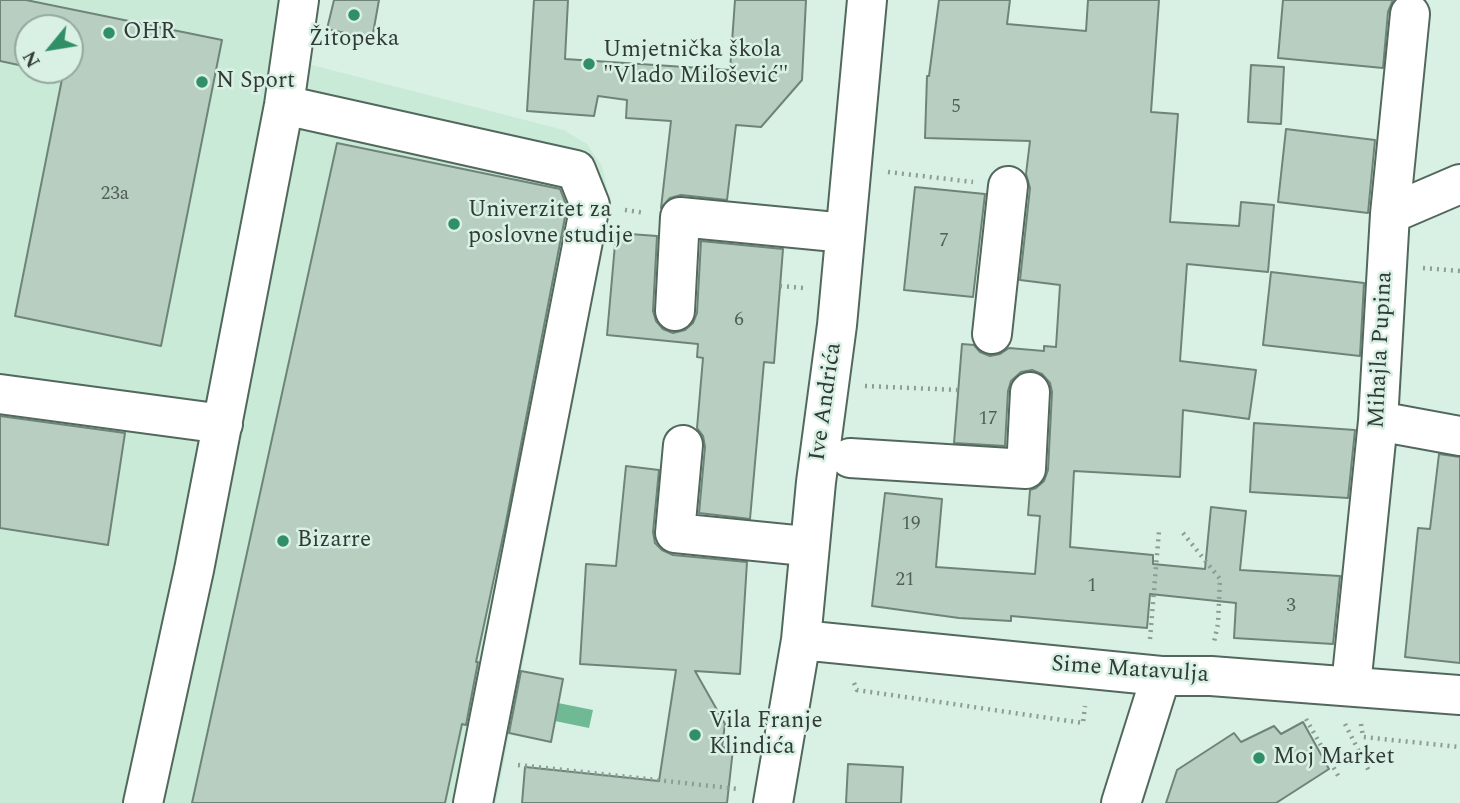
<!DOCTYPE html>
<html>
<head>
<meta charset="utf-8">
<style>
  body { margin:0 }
  #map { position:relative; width:1460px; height:803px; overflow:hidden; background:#d9f1e4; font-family:Spectral,serif }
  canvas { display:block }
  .north { position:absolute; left:14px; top:14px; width:70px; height:70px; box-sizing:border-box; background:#d9f1e4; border:2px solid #96a89e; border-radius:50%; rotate:240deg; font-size:19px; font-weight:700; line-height:28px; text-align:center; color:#313a35 }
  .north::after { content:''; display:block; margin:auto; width:24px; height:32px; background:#318f68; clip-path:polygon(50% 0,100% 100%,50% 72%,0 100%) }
</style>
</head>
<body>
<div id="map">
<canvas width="1460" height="803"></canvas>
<div class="north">N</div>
</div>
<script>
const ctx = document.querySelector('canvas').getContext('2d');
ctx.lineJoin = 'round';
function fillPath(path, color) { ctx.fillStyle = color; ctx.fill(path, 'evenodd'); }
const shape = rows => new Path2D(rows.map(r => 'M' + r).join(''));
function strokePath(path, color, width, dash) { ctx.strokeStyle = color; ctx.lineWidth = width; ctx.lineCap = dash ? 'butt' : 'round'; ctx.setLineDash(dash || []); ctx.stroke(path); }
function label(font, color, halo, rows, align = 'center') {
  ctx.font = font + ' Spectral,serif'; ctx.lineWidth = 5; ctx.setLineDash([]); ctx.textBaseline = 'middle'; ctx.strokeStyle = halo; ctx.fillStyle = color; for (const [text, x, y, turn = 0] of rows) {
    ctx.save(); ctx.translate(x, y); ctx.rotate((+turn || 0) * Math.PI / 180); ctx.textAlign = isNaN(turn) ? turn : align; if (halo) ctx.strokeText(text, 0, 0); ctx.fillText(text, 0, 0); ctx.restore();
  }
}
const built = shape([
  [0,0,307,0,308,64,564,130,587,144,602,166,608,192,608,223,496,803,0,803],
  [28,28,70,28,70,70,28,70]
]);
const water = shape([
  [558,703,593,710,589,728,555,721]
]);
const building = shape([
  [0,0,26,0,222,40,161,346,15,316,63,74,42,70,70,70,70,28,28,28,28,67,0,61,0,0],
  [334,0,379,0,372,39,327,29,334,0],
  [534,0,568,0,565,59,730,70,735,0,806,0,802,80,761,127,736,125,727,200,681,195,670,198,661,208,671,121,626,118,627,100,598,96,594,116,527,111,534,0],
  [939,0,1010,0,1007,24,1086,31,1088,0,1159,0,1151,112,1178,114,1170,222,1239,226,1241,202,1274,205,1268,272,1187,264,1180,361,1256,370,1249,419,1183,410,1180,477,1074,471,1070,547,1153,555,1153,564,1205,569,1211,507,1246,511,1240,570,1340,576,1333,644,1234,638,1236,603,1150,594,1147,628,1011,616,1011,621,959,618,872,606,885,493,942,499,936,567,1035,574,1040,516,1028,515,1030,490,1036,488,1044,481,1048,470,1052,392,1050,383,1042,374,1032,370,1021,372,1011,381,1008,391,1005,446,954,443,962,344,974,345,980,352,990,356,1000,354,1009,348,1044,351,1044,346,1056,347,1060,285,1020,280,1030,188,1026,174,1030,141,925,138,927,76,929,76,939,0],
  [1283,0,1393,0,1388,12,1383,68,1278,58,1283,0],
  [1251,65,1284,67,1281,124,1248,122,1251,65],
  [1286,129,1375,140,1368,213,1278,202,1286,129],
  [337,143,560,189,567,207,505,527,476,662,478,662,466,725,462,724,445,803,192,803,337,143],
  [915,187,985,194,973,297,904,290,915,187],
  [616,233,657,236,653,311,656,321,663,329,673,333,685,330,693,323,697,313,701,241,783,249,774,363,764,362,750,519,699,513,705,447,703,436,697,428,703,358,697,357,698,344,607,335,616,233],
  [1271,272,1364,283,1360,356,1263,345,1271,272],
  [0,416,125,433,108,545,0,528,0,416],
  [1254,423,1355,430,1348,498,1250,492,1254,423],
  [1439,454,1460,457,1460,663,1405,657,1418,528,1430,529,1439,454],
  [626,466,659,470,653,532,655,543,662,550,673,555,747,562,740,674,695,671,725,724,722,747,733,749,727,803,522,803,525,767,659,781,676,670,580,664,586,564,616,566,626,466],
  [521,671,563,679,551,742,509,733,521,671],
  [1303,722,1329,769,1276,803,1166,803,1177,770,1234,733,1241,742,1274,726,1281,734,1303,722],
  [848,764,903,767,901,803,846,803,848,764]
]);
const path = shape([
  [888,172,973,182],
  [625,210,645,213],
  [1423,268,1460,271],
  [780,286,804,288],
  [865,386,958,390],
  [1183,533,1220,579,1218,624,1214,642],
  [1150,639,1159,531],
  [854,683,857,690,1083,723,1085,706],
  [1306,719,1340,779],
  [1345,724,1370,773],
  [1361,724,1363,737,1460,747],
  [518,765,739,789]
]);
const minor = shape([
  [284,105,576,170,590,205,473,803],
  [1390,214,1460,184],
  [675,311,680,217,825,231],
  [992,334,1008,186],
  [0,394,223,424],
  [1378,421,1460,436],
  [683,445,675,533,795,545],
  [850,458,1026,469,1030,392],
  [801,640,1161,676,1211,676,1460,695],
  [1351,686,1378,421,1390,214,1410,14],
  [143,803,194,570,284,105,299,0],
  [773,803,801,640,816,482,837,325,867,0],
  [1121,803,1161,676]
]);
const markers = [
  [354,15,7,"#318f68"],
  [109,33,7,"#318f68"],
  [589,64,7,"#318f68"],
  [202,82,7,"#318f68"],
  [454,224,7,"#318f68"],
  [283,541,7,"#318f68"],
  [695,735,7,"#318f68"],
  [1259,758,7,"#318f68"]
];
const numberNames = [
  ["5",956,108],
  ["23a",115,195],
  ["7",944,242],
  ["6",739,321],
  ["17",988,420],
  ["19",911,525],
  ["21",905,581],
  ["1",1092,587],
  ["3",1291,607]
];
const poiNames = [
  ["OHR",123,33],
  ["Žitopeka",354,40,"center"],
  ["Umjetnička škola",603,51],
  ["\"Vlado Milošević\"",603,77],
  ["N Sport",216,82],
  ["Univerzitet za",468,211],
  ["poslovne studije",468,237],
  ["Bizarre",297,541],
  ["Vila Franje",709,722],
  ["Klindića",709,748],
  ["Moj Market",1273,758]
];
const streetNames = [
  ["Mihajla Pupina",1382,350,-87],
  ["Ive Andrića",827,402,-82],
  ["Sime Matavulja",1130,671,4]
];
fillPath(built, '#caead8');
fillPath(water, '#6fba95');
fillPath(building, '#b7cec1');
strokePath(building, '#6e8478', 2);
strokePath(minor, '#53685d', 42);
strokePath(path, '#8c9d94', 4.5, [2, 5]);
strokePath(minor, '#fff', 38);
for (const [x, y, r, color] of markers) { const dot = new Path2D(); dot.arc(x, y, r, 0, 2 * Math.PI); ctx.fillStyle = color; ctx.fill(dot); strokePath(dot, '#d9f1e4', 2.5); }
label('19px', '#525f58', null, numberNames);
label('23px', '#313a35', '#d9f1e4', poiNames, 'left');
label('23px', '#313a35', '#d9f1e4', streetNames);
</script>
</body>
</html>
